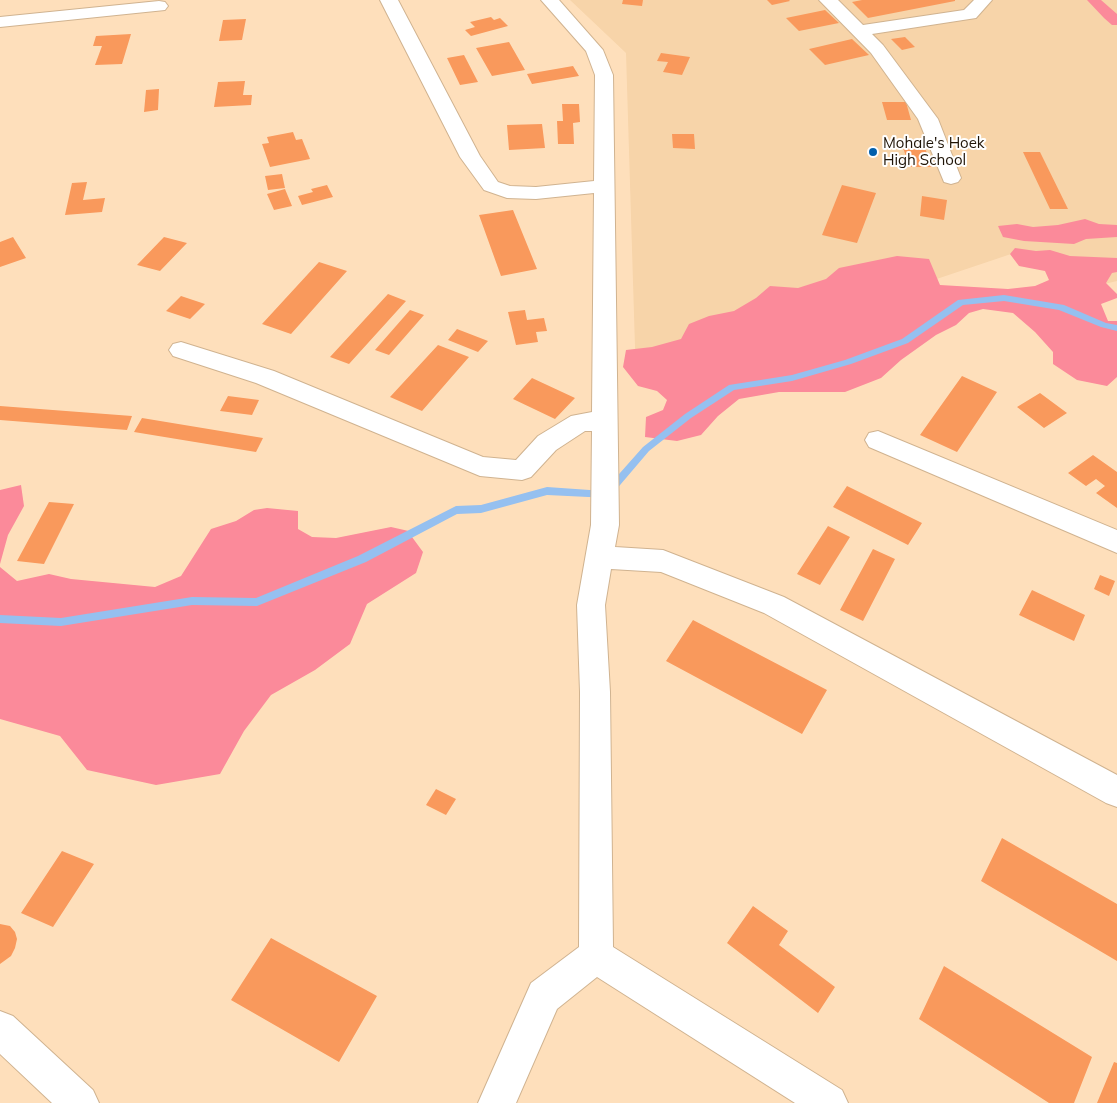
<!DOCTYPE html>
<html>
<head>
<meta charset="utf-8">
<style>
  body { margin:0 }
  canvas { display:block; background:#fedfbb }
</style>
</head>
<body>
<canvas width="1117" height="1103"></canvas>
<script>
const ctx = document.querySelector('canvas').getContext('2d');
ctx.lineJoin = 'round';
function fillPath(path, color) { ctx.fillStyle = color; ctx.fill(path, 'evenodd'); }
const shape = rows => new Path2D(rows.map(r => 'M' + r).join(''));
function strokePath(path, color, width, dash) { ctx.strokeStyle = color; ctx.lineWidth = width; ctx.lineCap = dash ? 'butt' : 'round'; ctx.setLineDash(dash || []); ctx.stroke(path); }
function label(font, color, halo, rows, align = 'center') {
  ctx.font = font + ' Mulish,sans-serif'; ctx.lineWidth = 4; ctx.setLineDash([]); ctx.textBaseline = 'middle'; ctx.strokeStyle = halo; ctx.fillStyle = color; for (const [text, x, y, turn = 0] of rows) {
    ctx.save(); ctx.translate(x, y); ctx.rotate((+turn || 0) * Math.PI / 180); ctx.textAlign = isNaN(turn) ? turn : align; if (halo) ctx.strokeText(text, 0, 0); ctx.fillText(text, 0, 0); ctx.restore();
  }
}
const built = shape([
  [570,0,1117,0,1117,281,1096,286,1020,251,636,380,626,53]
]);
const forest = shape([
  [1087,0,1101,0,1117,14,1117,25,1112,25,1104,18],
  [1085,219,1099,224,1117,225,1117,237,1086,239,1074,244,1024,241,1003,237,998,226,1017,224,1033,227,1058,225],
  [1015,248,1036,251,1050,250,1070,256,1117,258,1117,272,1112,273,1106,283,1117,294,1117,298,1101,304,1108,321,1117,321,1117,377,1107,386,1077,380,1053,364,1053,352,1035,332,1013,313,983,309,969,313,956,325,936,335,901,360,881,378,845,392,779,392,739,399,718,416,701,435,677,441,645,437,646,417,663,410,667,400,657,391,638,386,623,367,626,350,652,347,681,339,689,324,709,316,734,311,756,298,770,286,798,288,826,279,839,268,897,256,929,259,940,285,1008,289,1035,286,1049,280,1045,271,1019,266,1010,254],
  [21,485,24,506,8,535,0,564,0,490],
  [267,508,298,511,298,529,312,537,336,538,391,527,413,532,412,537,423,552,416,573,367,604,350,644,315,670,271,695,244,731,220,774,156,785,87,770,60,736,0,719,0,567,17,581,49,574,71,579,155,587,181,576,211,529,236,521,254,510]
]);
const stream = shape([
  [1004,295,1064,305,1106,323,1117,325,1117,331,1101,327,1059,310,1004,301,963,305,908,343,851,364,792,381,734,390,691,418,649,451,609,498,547,495,481,513,457,514,366,562,257,606,192,605,61,626,0,623,0,615,61,618,192,597,256,598,358,556,456,506,481,505,547,487,604,491,643,447,685,414,729,385,792,375,845,360,902,339,958,300,1004,295]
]);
const building = shape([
  [623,0,643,0,642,6,622,4],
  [767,0,789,0,790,1,772,5],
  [862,0,955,0,955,1,868,18,852,2],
  [825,10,839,23,799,31,786,18],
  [491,17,494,20,500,18,508,26,471,36,465,30,475,27,470,22],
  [246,19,242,40,219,41,223,20],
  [131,34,122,64,95,65,102,46,93,46,96,36],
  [905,37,915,47,902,50,891,39],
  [852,39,869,55,825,65,809,49],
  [509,42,525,70,492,76,476,48],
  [661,53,690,57,682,75,663,72,668,62,657,61],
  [464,55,478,82,460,85,447,58],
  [573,66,579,76,532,84,527,74],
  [245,81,243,95,252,95,251,105,214,107,218,82],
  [159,89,158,110,144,112,146,90],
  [882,102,906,102,911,120,887,120],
  [562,104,579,104,580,122,573,123,574,144,558,144,557,121,563,121],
  [542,124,545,148,509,150,507,125],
  [293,132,296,140,302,139,310,159,270,167,262,144,269,143,267,137],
  [672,134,694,134,695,149,673,148],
  [903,148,925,148,932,167,910,167],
  [1023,152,1040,152,1068,209,1050,209],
  [282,174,285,188,268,190,265,176],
  [87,182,83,200,105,198,102,212,65,215,72,183],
  [327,185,333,197,302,205,298,196,313,192,311,189],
  [842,185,876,193,857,243,822,235],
  [285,189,292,206,274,210,267,194],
  [922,196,947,200,944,220,920,216],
  [513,210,537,269,501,276,479,215],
  [13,237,26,258,0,267,0,242],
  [164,237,187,243,160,271,137,265],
  [319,262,347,271,291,334,262,324],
  [388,294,406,301,349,364,330,357],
  [181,296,205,304,190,319,166,311],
  [410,310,424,315,389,355,375,350],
  [525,310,527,320,544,318,547,331,536,332,538,342,516,345,508,312],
  [457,329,488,341,478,352,448,340],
  [438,345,469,357,422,411,390,397],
  [962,376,997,392,957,452,920,435],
  [532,378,575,398,555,419,513,399],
  [1040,393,1067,413,1044,428,1017,407],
  [228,396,259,400,252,415,220,411],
  [0,406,132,416,127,430,0,420],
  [142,418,263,438,256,452,134,432],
  [1093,455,1117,472,1117,508,1096,493,1105,486,1096,479,1086,486,1068,473],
  [847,486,922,523,908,545,833,507],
  [49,502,74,504,44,564,17,561],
  [828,526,850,537,820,585,797,574],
  [873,549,895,559,863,621,840,610],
  [1100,575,1115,581,1109,596,1094,589],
  [1032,590,1085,615,1074,641,1019,615],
  [693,620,827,690,802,734,666,661],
  [436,789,456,799,446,815,426,805],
  [1002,838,1117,904,1117,961,981,881],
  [62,851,94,864,53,927,21,913],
  [753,906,788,931,779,945,835,987,818,1013,727,943],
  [0,924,10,926,15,932,17,939,15,948,11,956,0,964],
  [271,938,377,996,339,1062,231,1000],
  [944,966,1092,1057,1074,1103,1049,1103,919,1019],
  [1114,1062,1117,1063,1117,1103,1097,1103]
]);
const minor = shape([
  [380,0,398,0,480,156,498,182,510,186,536,187,594,181,595,75,586,51,541,0,559,0,603,50,613,75,619,525,615,547,663,550,784,597,1117,775,1117,807,1106,803,764,613,661,572,611,569,605,605,610,692,613,947,842,1090,848,1103,795,1103,597,977,557,1009,516,1103,478,1103,531,983,579,947,580,692,577,605,591,525,592,431,585,431,556,450,531,477,522,480,480,476,256,383,173,356,169,350,173,344,181,342,274,371,483,457,516,460,538,436,571,416,592,412,594,193,536,199,507,198,484,190,460,157,380,0],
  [819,0,838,0,863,25,964,10,974,0,992,0,976,18,872,34,883,45,938,119,961,178,958,182,951,184,944,182,918,119,871,53,819,0],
  [159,1,165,2,168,6,165,10,0,27,0,17,159,1],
  [878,431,1117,530,1117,553,869,447,865,440,869,433,878,431],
  [0,1011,13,1016,93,1090,99,1103,52,1103,0,1054,0,1011]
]);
const markers = [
  [873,152,5,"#025fac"]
];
const farPoinames = [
  ["Mohale's Hoek",883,143],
  ["High School",883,160]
];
fillPath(built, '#f7d4a9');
fillPath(forest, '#fb8a9a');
fillPath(stream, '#95c0f0');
fillPath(building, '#f9995c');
strokePath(minor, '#d0b390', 2);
fillPath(minor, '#fff');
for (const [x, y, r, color] of markers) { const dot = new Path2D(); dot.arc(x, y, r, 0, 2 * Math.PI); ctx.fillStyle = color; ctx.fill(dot); strokePath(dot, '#fff', 2); }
label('15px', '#1f1407', '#fff', farPoinames, 'left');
</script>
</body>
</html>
